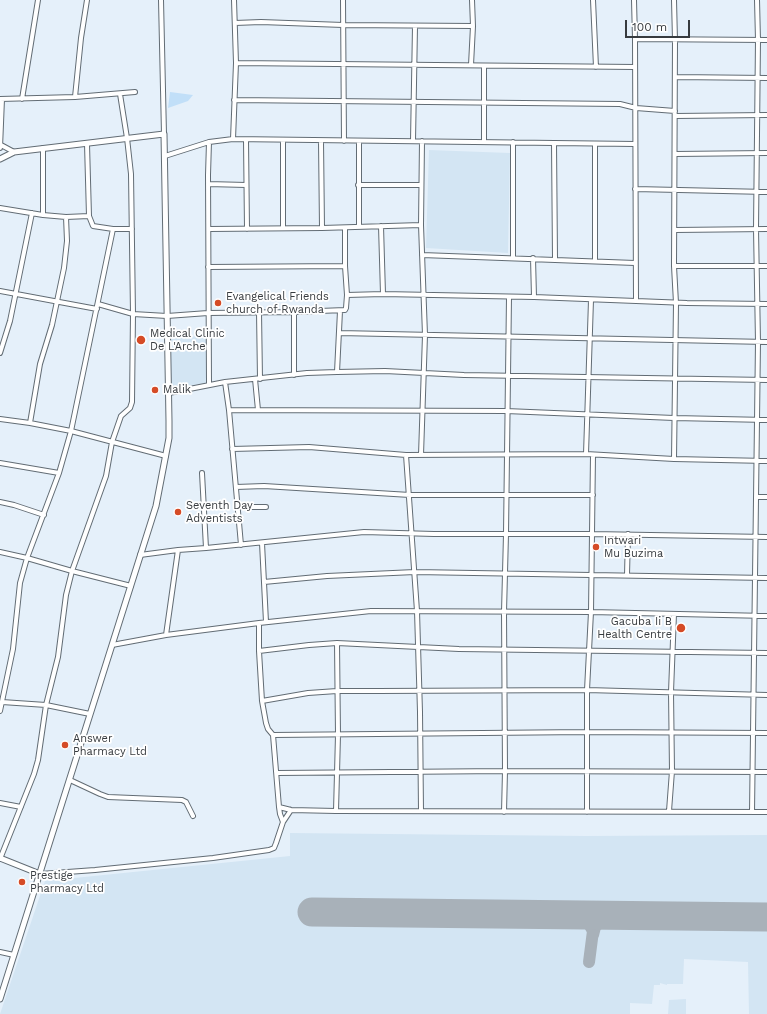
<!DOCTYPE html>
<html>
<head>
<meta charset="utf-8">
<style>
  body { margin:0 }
  #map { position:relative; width:767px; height:1014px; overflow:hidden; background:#e5f0fa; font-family:"Work Sans",sans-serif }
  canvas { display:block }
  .scale { position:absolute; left:625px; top:20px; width:65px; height:18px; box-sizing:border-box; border:2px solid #373b3f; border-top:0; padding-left:5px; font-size:12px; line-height:14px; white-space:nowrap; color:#373b3f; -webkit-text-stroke:3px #fff; paint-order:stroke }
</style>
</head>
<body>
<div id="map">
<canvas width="767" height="1014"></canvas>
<div class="scale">100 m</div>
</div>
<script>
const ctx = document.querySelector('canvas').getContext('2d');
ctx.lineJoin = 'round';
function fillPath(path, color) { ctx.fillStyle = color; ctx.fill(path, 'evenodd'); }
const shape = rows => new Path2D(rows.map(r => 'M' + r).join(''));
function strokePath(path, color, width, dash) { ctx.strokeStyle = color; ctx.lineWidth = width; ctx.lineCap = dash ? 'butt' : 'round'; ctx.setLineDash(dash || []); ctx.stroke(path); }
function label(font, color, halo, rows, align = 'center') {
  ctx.font = font + ' "Work Sans",sans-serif'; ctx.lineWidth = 3.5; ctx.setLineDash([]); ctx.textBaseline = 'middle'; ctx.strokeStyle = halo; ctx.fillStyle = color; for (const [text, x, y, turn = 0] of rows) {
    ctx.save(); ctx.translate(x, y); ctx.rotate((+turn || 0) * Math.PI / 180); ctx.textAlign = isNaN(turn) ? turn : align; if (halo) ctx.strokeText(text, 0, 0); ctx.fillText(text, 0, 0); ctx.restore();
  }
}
const built = shape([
  [429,150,510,153,508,253,426,248],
  [206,335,207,383,171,388,170,339],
  [290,833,586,836,767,835,767,1014,749,1014,748,962,684,959,683,984,667,984,667,985,660,983,660,985,654,985,652,1004,630,1003,630,1014,0,1014,45,881,290,856],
  [686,999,686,1014,668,1014,669,1000]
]);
const green = shape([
  [170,92,193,95,188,101,168,108]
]);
const taxiway = shape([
  [573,915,585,921,589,924,593,931,589,962],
  [593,935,595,927,604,918,616,916]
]);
const runway = shape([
  [312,912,767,917]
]);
const minor = shape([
  [161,0,164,134],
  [343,0,344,141],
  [593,0,596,67],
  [634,0,635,39,636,301],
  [235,23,261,22,343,25,473,26],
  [635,39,767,40],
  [236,63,635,67],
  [471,65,473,26,472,0],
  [484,66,484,142],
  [675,77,767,78],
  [75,97,81,38,87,0],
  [0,99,75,97,135,92],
  [22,99,38,0],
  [234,100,620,104,636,108,675,111],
  [675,116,767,115],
  [233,139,236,63,234,0],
  [246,140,247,229],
  [321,141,322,228],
  [359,141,359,226],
  [413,141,415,26],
  [554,143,555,259],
  [595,144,595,261],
  [1,145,14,152],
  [0,148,2,99],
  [43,148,43,215],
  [675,154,767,153],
  [165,156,209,142,233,139,635,144],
  [208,184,246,185],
  [358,185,421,185],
  [635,189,767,192],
  [0,208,43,215,66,217,89,216,87,144],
  [89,216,93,226,113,229],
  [381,226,383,294],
  [283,228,283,140],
  [209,229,322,228,421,225],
  [675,230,767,229],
  [422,255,635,263],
  [513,257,513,142],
  [533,258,534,297],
  [674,266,767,266],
  [208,267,345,266],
  [0,291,97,309],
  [347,295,383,294,534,297,687,303,767,304],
  [98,304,133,314,167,316,208,313,294,312,345,310,346,308,347,295,345,266,345,228],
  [259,312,260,379],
  [339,333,767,342],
  [0,353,10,321,32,213],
  [337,372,340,311],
  [294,375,294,312],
  [255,379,258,410],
  [225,382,229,410,241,545],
  [209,385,208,175,209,142],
  [169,393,225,382,307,373,337,372,385,371,464,375,767,380],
  [229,410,506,411,674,418,767,420],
  [0,419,30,423,71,431,166,456],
  [30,423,40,364,52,325,64,268,67,241,66,217],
  [232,449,309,447,406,455,586,454,674,459,767,461],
  [586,454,591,300],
  [406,455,417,611,420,712,421,811],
  [421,455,425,335,421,225,422,141],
  [674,459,676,303,674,266,675,40,674,0],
  [0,463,59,473],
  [202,473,206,548],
  [236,487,264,486,410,495,593,495],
  [756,497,767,497],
  [0,502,14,505,44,515],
  [237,507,266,507],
  [262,543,266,622],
  [0,552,27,558,72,571,131,586],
  [140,555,178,550,206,548,364,532,434,534,592,534,767,537],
  [627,575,628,534],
  [264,582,327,576,415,572,767,578],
  [166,635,178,550],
  [112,645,166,635,259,623,371,611,591,612,767,616],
  [259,651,309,645,337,643,459,649,767,653],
  [262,701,308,693,337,691,378,691,587,690,767,695],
  [2,702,46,705,90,714],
  [0,711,13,649,20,583,27,558,59,473,71,431,113,229,132,229],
  [273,735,587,732,767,733],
  [277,773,505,771,767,772],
  [70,780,100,794,108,797,182,800,186,802,193,816],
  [0,803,21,807],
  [279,807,291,810,336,811,767,812],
  [336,811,338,735,337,643],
  [669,811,672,771,671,692,674,614],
  [504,812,505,771,504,612,506,534,509,297],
  [587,812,587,690,591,612,593,455],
  [752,812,758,342,756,229,758,40,757,0],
  [283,822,291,810],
  [0,859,34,774,38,760,46,705,58,657,66,595,72,571,106,476,112,442,121,416,130,408,132,402,133,314,131,174,127,138,120,94],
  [40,874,95,870,213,858,269,850,274,848,276,843,283,822,280,814,279,807,273,735,268,729,266,723,262,701,259,651,259,623],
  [0,952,14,955]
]);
const tertiary = shape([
  [0,159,14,152,164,134,169,421,169,438,156,506,0,999],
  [0,858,40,874]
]);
const markers = [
  [218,303,4,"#d54b26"],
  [141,340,5,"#d54b26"],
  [155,390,4,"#d54b26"],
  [178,512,4,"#d54b26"],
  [596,547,4,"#d54b26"],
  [681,628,5,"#d54b26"],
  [65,745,4,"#d54b26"],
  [22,882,4,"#d54b26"]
];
const poiNames = [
  ["Evangelical Friends",226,297],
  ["church of Rwanda",226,310],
  ["Medical Clinic",150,334],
  ["De L'Arche",150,347],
  ["Malik",163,390],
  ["Seventh Day",186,506],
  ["Adventists",186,519],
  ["Intwari",604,541],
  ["Mu Buzima",604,554],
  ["Gacuba Ii B",672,622,"right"],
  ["Health Centre",672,635,"right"],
  ["Answer",73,739],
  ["Pharmacy Ltd",73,752],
  ["Prestige",30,876],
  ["Pharmacy Ltd",30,889]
];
fillPath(built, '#d3e5f3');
fillPath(green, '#c1dff8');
strokePath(taxiway, '#a8b1b9', 12);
strokePath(runway, '#a8b1b9', 29);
strokePath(minor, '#626c74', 6);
strokePath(tertiary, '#626c74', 7);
strokePath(minor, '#fff', 4);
strokePath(tertiary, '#fff', 5);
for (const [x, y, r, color] of markers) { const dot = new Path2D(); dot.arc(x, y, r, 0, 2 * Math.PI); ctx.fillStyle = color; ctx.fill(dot); strokePath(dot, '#fff', 1.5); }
label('11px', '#373b3f', '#fff', poiNames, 'left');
</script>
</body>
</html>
